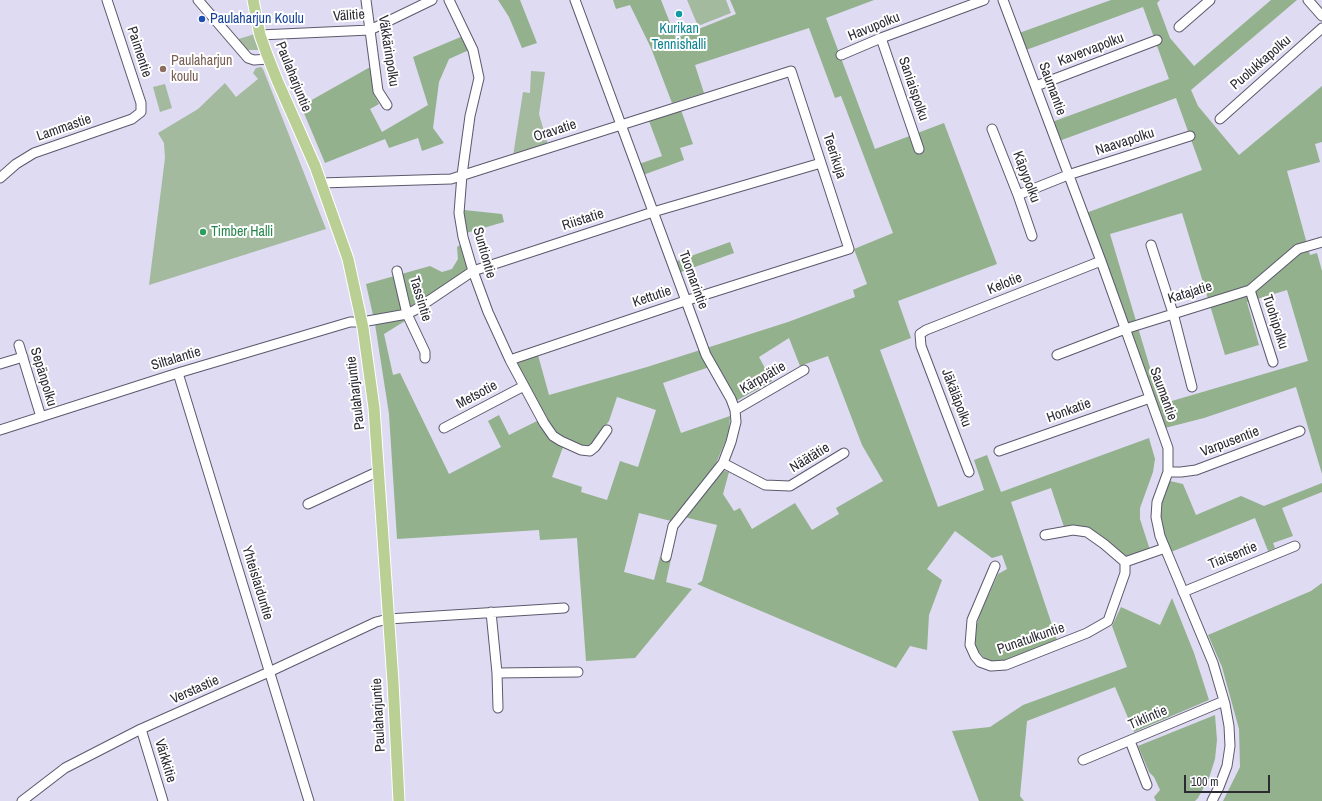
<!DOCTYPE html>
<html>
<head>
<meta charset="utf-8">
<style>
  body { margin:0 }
  #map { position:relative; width:1322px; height:801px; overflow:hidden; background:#dfdbf2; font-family:"Archivo Narrow",sans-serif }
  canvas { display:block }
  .scale { position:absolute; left:1184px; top:775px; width:86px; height:18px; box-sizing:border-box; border:2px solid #2c2a33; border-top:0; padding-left:5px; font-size:12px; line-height:14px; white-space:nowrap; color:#2c2a33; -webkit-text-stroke:3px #fff; paint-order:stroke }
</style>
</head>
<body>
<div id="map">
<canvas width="1322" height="801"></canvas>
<div class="scale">100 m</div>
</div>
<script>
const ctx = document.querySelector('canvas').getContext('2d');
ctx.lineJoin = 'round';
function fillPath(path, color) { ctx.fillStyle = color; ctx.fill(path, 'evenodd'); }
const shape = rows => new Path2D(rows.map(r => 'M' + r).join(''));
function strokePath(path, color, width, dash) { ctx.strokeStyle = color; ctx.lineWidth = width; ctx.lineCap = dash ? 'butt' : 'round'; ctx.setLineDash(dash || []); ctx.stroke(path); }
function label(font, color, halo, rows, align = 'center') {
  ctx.font = font + ' "Archivo Narrow",sans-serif'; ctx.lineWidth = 4; ctx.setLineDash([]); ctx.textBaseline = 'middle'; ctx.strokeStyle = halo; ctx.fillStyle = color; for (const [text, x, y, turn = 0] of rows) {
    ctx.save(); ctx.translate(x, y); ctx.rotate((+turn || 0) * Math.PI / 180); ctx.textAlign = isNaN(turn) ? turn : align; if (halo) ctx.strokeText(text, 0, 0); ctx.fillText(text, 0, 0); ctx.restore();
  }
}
const green = shape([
  [687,0,726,0,731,13,698,26],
  [255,34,261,50,244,50,235,40],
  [261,67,263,69,326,229,149,285,165,158,164,143,158,133,198,109,225,83,236,97,258,79,253,73,256,68],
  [531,71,545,72,539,114,548,145,513,156,523,92,530,93],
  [165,84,172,108,160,112,153,87]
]);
const forest = shape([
  [498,0,520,0,537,43,522,48,509,17],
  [613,0,661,0,676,38,736,14,730,0,874,0,826,18,875,149,944,123,997,264,898,301,911,338,880,350,938,507,984,490,974,460,987,455,1001,492,1149,438,1155,459,1153,472,1140,508,1140,519,1150,550,1126,559,1089,528,1073,526,1064,527,1051,488,1011,502,1057,640,1005,662,994,662,986,660,978,651,975,643,975,631,980,614,998,574,1007,569,1002,555,992,558,955,531,927,569,942,580,929,615,927,650,910,646,896,668,697,584,702,581,717,525,676,515,671,521,639,513,624,572,654,580,660,557,671,559,666,582,692,589,635,658,586,661,577,538,540,540,539,530,397,539,389,414,375,324,366,284,430,266,442,272,452,269,458,259,457,247,463,243,469,268,415,304,404,309,405,321,384,334,393,375,400,373,449,474,501,447,488,421,499,415,509,435,545,417,516,363,538,355,549,395,647,367,788,322,855,297,853,290,867,284,854,249,893,233,841,96,835,98,809,28,695,65,704,93,672,103,651,48,630,5,616,9],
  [789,338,800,366,828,356,862,445,883,481,836,508,839,514,812,530,795,503,752,529,740,508,734,511,723,494,729,472,714,468,729,433,730,416,681,433,663,383,715,365,736,401,772,381,759,357],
  [617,397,656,410,638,467,620,461,607,500,581,492,582,487,552,477,566,439,579,445,586,446,592,444,609,421],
  [1111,0,1160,0,1157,3,1170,38,1194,66,1271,0,1297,0,1191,90,1198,106,1239,155,1322,86,1322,142,1315,144,1320,162,1287,171,1310,255,1317,253,1322,271,1322,474,1296,387,1204,418,1165,428,1086,213,1202,170,1176,98,1059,141,1052,122,1169,79,1143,7,1026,50,1019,33],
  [1182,213,1225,355,1259,345,1247,302,1287,290,1308,361,1165,403,1158,381,1154,381,1110,234],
  [463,36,469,50,449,59,439,82,433,128,444,143,422,151,418,138,389,148,385,139,325,163,301,106,372,66,373,93,379,104,370,109,382,132,428,105,413,57],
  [681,110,693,144,680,148,684,160,643,175,639,164,662,156,649,121],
  [464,210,502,214,504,222,466,233,464,223],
  [730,242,734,253,678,273,674,262],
  [1170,481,1183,484,1196,515,1241,496,1264,506,1322,483,1322,492,1282,508,1293,536,1273,543,1275,548,1268,551,1255,518,1171,552,1162,528,1160,512,1163,496],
  [1322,583,1322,801,1223,801,1240,767,1239,729,1222,667,1208,635,1311,591],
  [1172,598,1194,653,1209,700,1134,732,1115,687,1027,721,1020,796,1024,801,979,801,952,731,990,727,1023,705,1127,667,1112,626,1121,607,1160,625],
  [1215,715,1217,740,1215,759,1209,778,1198,798,1195,801,1156,801,1154,797,1160,790,1154,777,1149,772,1138,746]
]);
const minor = shape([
  [198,0,248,58,254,60,269,59],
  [366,0,378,91,387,105],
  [449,0,473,50,479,78,470,116,462,175,459,213,463,237,473,271,488,312,510,360,544,423,553,436,561,441,581,450,590,451,595,447,607,430],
  [575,0,706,355,731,399,735,410,736,422,731,442,723,463,673,526,666,557],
  [1003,0,1101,261,1168,448,1168,472,1157,502,1156,517,1160,536,1213,663,1225,704,1229,726,1230,746,1227,766,1219,787,1212,801],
  [1308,0,1322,16],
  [1179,27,1210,0],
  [260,35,370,30,432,0],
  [881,38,919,149],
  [841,55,881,38,984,0],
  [1036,86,1157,40],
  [1220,119,1322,28],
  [992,129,1018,195,1032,236],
  [0,178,16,164,34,153,132,119,141,112,141,103,107,0],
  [321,183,451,179,791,71,849,249,685,301,510,360],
  [1018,195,1068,175,1190,136],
  [1151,245,1173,313,1192,387],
  [397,271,407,314,425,352,425,358],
  [1250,290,1273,362],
  [19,345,41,417],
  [1057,355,1125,329,1250,290,1298,249,1322,242],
  [0,364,23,357],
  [178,373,309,801],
  [735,410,804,370],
  [444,428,524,386],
  [0,430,178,373,350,322,362,322,407,314,415,310,473,271,653,212,821,163],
  [999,451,1150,398],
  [723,463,765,485,790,486,844,453],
  [969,472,921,346,920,334,926,330,1101,261],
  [1168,472,1181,472,1196,470,1300,431],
  [308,504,379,471],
  [1045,535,1073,530,1087,532,1104,544,1125,562],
  [995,566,972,620,970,645,975,656,980,662,991,666,1006,665,1087,633,1108,621,1125,573,1125,562,1165,548],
  [1183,592,1295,546],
  [491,612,497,673,498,708],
  [497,673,578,672],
  [141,729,163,801],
  [1130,741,1147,785],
  [1083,760,1224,701],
  [22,801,65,768,141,729,269,672,376,622,388,619,564,608]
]);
const major = shape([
  [253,0,260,35,266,52,277,80,315,166,348,259,363,328,374,408,393,682,399,801]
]);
const markers = [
  [679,14,4,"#0f9aa8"],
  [202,19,4,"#1a4fb4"],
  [163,69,4,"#8d6e63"],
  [203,232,4,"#2e9e5b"]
];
const streetNames = [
  ["Välitie",349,16,-4],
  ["Havupolku",874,27,-22],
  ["Kavervapolku",1091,50,-21],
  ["Väkkärinpolku",388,51,81],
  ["Paimentie",139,52,72],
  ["Puolukkapolku",1261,63,-41],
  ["Paulaharjuntie",293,77,68],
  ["Saniaispolku",913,89,71],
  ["Saumantie",1052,89,70],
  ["Lammastie",64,128,-19],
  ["Oravatie",555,131,-18],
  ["Naavapolku",1125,142,-18],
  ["Teerikuja",834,156,72],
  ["Käpypolku",1026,177,69],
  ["Riistatie",583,220,-18],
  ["Suntiontie",484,253,74],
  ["Tuomarintie",693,280,70],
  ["Kelotie",1005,284,-22],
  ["Katajatie",1190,293,-17],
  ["Kettutie",652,297,-19],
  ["Tassintie",420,299,73],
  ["Tuohipolku",1275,322,72],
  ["Siltalantie",176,359,-17],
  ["Sepänpolku",43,377,73],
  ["Kärppätie",763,378,-30],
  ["Paulaharjuntie",356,393,-97],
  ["Saumantie",1163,394,70],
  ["Metsotie",477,395,-28],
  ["Jäkäläpolku",956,398,69],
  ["Honkatie",1069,411,-20],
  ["Varpusentie",1230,442,-21],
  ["Näätätie",810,458,-31],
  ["Tiaisentie",1233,556,-22],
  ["Yhteislaiduntie",257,583,73],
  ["Punatulkuntie",1031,639,-19],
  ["Verstastie",195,690,-24],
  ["Paulaharjuntie",379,715,-93],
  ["Tiklintie",1148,718,-23],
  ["Värkkitie",165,761,73]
];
const transitNames = [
  ["Paulaharjun Koulu",210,19]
];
const cultureNames = [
  ["Kurikan",679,29],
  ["Tennishalli",679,45]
];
const educationNames = [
  ["Paulaharjun",171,61],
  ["koulu",171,77]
];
const leisureNames = [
  ["Timber Halli",211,232]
];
fillPath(green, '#a3ba9e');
fillPath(forest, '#93b18d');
strokePath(minor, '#5c596d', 11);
strokePath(major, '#fff', 13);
strokePath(minor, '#fff', 9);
strokePath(major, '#b9cf93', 11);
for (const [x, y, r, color] of markers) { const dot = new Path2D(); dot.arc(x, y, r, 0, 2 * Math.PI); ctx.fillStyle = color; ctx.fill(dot); strokePath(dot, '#fff', 1.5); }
label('14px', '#2c2a33', '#fff', streetNames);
label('14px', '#164399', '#fff', transitNames, 'left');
label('14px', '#0d838f', '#fff', cultureNames);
label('14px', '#785e54', '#fff', educationNames, 'left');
label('14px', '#27864d', '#fff', leisureNames, 'left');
</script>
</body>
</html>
